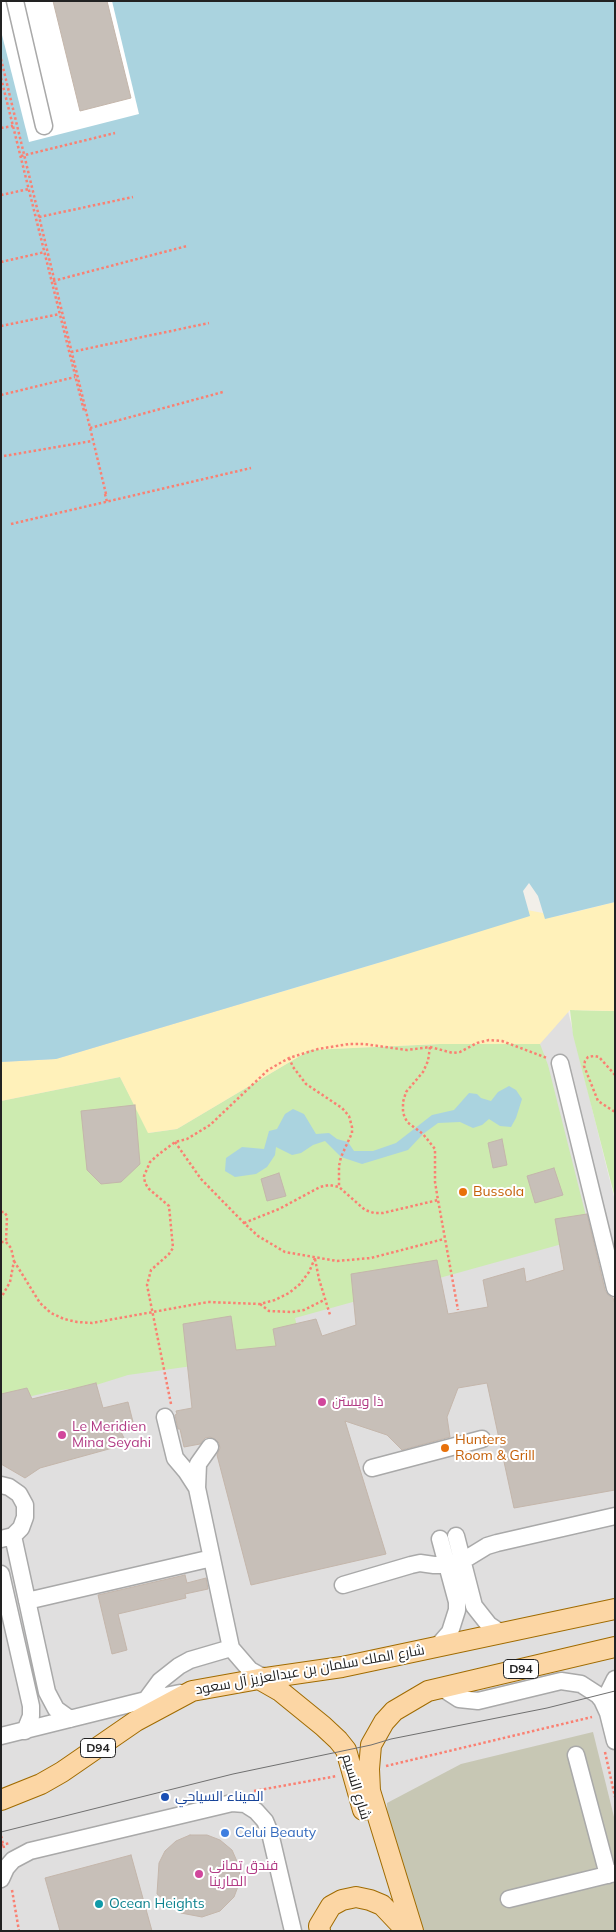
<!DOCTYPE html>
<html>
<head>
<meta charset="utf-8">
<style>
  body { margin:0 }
  #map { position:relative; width:616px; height:1932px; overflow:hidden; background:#f2efe9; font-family:Mulish,sans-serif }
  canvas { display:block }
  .frame { position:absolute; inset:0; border:2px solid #222; pointer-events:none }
</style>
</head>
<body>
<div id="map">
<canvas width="616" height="1932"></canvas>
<div class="frame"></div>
</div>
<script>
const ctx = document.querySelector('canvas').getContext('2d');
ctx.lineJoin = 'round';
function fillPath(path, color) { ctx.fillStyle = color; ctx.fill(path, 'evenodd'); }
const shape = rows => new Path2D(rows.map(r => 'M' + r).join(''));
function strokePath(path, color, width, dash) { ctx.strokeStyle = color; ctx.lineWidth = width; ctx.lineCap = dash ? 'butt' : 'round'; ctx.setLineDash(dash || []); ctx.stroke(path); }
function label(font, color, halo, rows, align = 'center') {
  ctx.font = font + ' Mulish,Cairo,sans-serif'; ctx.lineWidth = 4; ctx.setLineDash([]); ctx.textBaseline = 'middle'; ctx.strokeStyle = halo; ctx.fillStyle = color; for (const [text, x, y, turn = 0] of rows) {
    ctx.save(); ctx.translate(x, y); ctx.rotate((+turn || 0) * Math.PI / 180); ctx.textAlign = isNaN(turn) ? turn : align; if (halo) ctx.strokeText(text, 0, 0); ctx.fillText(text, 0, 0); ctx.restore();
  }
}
const residential = shape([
  [562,987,615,1201,615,1931,1,1931,1,1049,206,1005]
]);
const construction = shape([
  [593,1732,615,1821,615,1931,409,1931,389,1869,387,1803,461,1764]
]);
const grass = shape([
  [570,1010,615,1011,615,1198,573,1035],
  [440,1044,540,1044,548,1065,591,1236,295,1318,307,1367,228,1361,128,1375,93,1386,54,1391,1,1403,1,1101,120,1077,149,1133,177,1129,310,1050]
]);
const sand = shape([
  [615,902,615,1011,570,1010,540,1044,440,1044,310,1050,177,1129,148,1133,120,1077,1,1101,1,1062,56,1059,388,960,527,910,559,916]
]);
const water = shape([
  [1,1,615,1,615,902,545,919,538,896,529,883,523,891,530,916,388,960,56,1059,1,1062],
  [509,1086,516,1090,522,1099,516,1118,511,1127,500,1126,489,1119,482,1125,473,1128,460,1122,438,1123,423,1134,408,1150,362,1164,341,1157,325,1141,313,1145,301,1153,292,1155,276,1147,275,1155,267,1167,256,1174,235,1177,225,1171,226,1158,242,1147,264,1149,269,1131,277,1129,285,1114,293,1109,304,1114,316,1134,329,1133,337,1139,348,1142,354,1151,373,1151,396,1143,432,1115,454,1110,469,1093,477,1094,481,1098,491,1101,498,1092]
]);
const pier = shape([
  [1,1,112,1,139,114,29,142,1,31]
]);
const building = shape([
  [53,1,107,1,131,98,80,111,53,1],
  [135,1105,140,1164,121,1182,101,1184,87,1170,81,1111,135,1105],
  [502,1139,507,1165,493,1168,488,1143,502,1139],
  [554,1168,563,1195,535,1203,527,1176,554,1168],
  [279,1173,286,1196,267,1201,261,1179,279,1173],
  [587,1214,605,1290,608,1295,613,1298,615,1304,615,1490,514,1508,487,1383,458,1388,447,1417,450,1437,402,1450,387,1435,345,1421,386,1554,251,1585,217,1455,220,1448,219,1443,215,1439,210,1437,205,1438,200,1444,184,1447,180,1429,178,1429,175,1415,177,1414,176,1411,192,1408,183,1324,231,1316,236,1350,276,1346,273,1329,316,1319,322,1336,356,1325,351,1274,437,1260,448,1314,488,1307,483,1280,524,1268,526,1282,564,1270,555,1219,587,1214],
  [96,1383,103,1408,128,1402,133,1422,118,1426,127,1444,40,1468,25,1478,1,1464,1,1394,27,1388,32,1399,96,1383],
  [185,1575,187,1583,206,1578,208,1589,185,1594,186,1598,118,1614,127,1650,112,1654,98,1595,185,1575],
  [190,1835,207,1835,220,1840,232,1850,239,1866,240,1881,234,1897,220,1911,202,1917,181,1913,157,1894,159,1863,165,1851,176,1841,190,1835],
  [131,1855,152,1931,60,1931,45,1878,131,1855]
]);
const path = shape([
  [1,59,106,494],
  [1,78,84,411],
  [1,128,13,126],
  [21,156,115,133],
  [1,195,29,189],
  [39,217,133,197],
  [1,262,45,252],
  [53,281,187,246],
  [1,326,60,314],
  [71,352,209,323],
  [1,395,75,377],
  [90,428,223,392],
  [4,456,92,441],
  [105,494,107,502],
  [11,524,251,468],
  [430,1047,428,1061,423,1072,406,1092,403,1102,403,1113,407,1122,423,1134,435,1149,435,1182,438,1200,458,1310],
  [289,1058,293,1067,306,1084,342,1108,349,1116,352,1127,352,1133,341,1157,339,1166,339,1187],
  [615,1075,599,1057,594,1056,588,1057,585,1061,584,1066,598,1101,615,1112],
  [175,1142,201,1179,244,1223,258,1236,285,1252,337,1261,371,1258,444,1239],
  [1,1212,4,1212,7,1216,6,1242],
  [244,1223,279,1209,320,1187,329,1185,339,1187,365,1210,374,1213,383,1213,438,1200],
  [1,1242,6,1242,11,1248,14,1261,10,1282,1,1298],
  [315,1259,319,1279,330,1315],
  [14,1261,40,1303,51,1313,64,1319,77,1322,92,1323,208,1302,260,1304,275,1300,289,1293,300,1284,309,1272,315,1258],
  [260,1304,269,1311,292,1312,304,1310,324,1300],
  [171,1404,147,1285,151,1270,169,1254,173,1248,169,1206,149,1189,145,1183,144,1176,150,1162,159,1154,175,1142,187,1139,210,1125,268,1070,289,1058,318,1049,349,1044,364,1044,407,1050,430,1047,453,1053,460,1052,477,1043,489,1040,502,1041,547,1058],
  [605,1752,615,1797],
  [386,1766,592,1717],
  [254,1791,337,1776],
  [1,1845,10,1843],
  [12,1890,19,1931]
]);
const minor = shape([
  [15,1,44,126],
  [560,1063,615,1288],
  [165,1417,175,1458,186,1471,197,1488],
  [210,1447,198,1464,197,1488,231,1648,250,1670,259,1675,271,1678],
  [372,1468,482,1439],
  [1,1485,9,1487,19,1494,25,1505,25,1517,21,1528,13,1536,1,1539],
  [13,1536,47,1692,56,1709,70,1719],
  [456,1536,474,1606,489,1625,501,1633],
  [1,1574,31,1706,31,1716,25,1731],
  [343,1585,411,1565,420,1563,434,1565,447,1565,469,1557,487,1546,497,1543,615,1516],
  [27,1601,212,1558],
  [437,1647,450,1632,457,1610,457,1602,440,1539],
  [442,1688,459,1699,478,1701,561,1681,581,1684,598,1695,602,1700,608,1713,615,1741],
  [146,1700,160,1681,179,1666,190,1660,231,1648],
  [608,1713,608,1693,615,1679],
  [1,1736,146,1700,180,1693],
  [576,1755,608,1875],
  [1,1879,6,1868,13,1860,30,1851,232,1803,245,1804,256,1811,265,1821,270,1833,293,1931],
  [509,1899,615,1873]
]);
const major = shape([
  [259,1679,280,1691,323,1726,338,1740,346,1750,363,1810],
  [1,1800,41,1784,62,1772,136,1721,192,1691,259,1679,342,1667,615,1609],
  [320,1931,319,1926,331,1906,342,1900,356,1897,370,1900,382,1905,401,1925],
  [413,1931,370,1791,369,1769,371,1745,384,1722,394,1711,428,1691,615,1647]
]);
const tram = shape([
  [1,1832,233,1774,371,1745,391,1739,547,1708,615,1691]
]);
const pathBridge = shape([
  [1,1836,4,1848]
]);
const markers = [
  [463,1192,5,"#e8710a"],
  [322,1402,5,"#d1479c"],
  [62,1435,5,"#d1479c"],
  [445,1448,5,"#e8710a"],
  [165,1797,5,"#1a4fb4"],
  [225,1833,5,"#3f7fe0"],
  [199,1874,5,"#d1479c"],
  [99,1904,5,"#0f9aa8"]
];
const shields = [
  [521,1669,35],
  [98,1748,35]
];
const shieldNames = [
  ["D94",521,1669],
  ["D94",98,1748]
];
const foodNames = [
  ["Bussola",473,1192],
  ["Hunters",455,1440],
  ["Room & Grill",455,1456]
];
const hotelNames = [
  ["ذا ويستن",332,1402],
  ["Le Meridien",72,1427],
  ["Mina Seyahi",72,1443],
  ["فندق تماني",209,1866],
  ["المارينا",209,1882]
];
const streetNames = [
  ["شارع الملك سلمان بن عبدالعزيز آل سعود",310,1670,-10],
  ["شارع النسيم",356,1787,73]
];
const transitNames = [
  ["الميناء السياحي",175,1797]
];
const shopNames = [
  ["Celui Beauty",235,1833]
];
const cultureNames = [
  ["Ocean Heights",109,1904]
];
fillPath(residential, '#e0dfdf');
fillPath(construction, '#c7c7b4');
fillPath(grass, '#cdebb0');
fillPath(sand, '#fff1ba');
fillPath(water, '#aad3df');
fillPath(pier, '#fff');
fillPath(building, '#c7bfb8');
strokePath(building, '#c4b6ab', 1);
strokePath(minor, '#a9a9a9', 19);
strokePath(major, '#a06b00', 22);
strokePath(path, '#fa8072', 2.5, [2.5, 2.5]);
strokePath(minor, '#fff', 16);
strokePath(major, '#fcd6a4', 20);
strokePath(tram, '#707070', 1);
strokePath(pathBridge, '#fa8072', 2.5, [2.5, 2.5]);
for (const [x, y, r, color] of markers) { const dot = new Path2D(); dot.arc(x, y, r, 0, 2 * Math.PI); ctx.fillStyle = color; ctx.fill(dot); strokePath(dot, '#fff', 2); }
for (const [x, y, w] of shields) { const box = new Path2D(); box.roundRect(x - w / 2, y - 9.5, w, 19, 4); ctx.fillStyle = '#fff'; ctx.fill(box); strokePath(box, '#222', 1); }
label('bold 12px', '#222', null, shieldNames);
label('14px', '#c56008', '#fff', foodNames, 'left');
label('14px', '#b23c85', '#fff', hotelNames, 'left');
label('14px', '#222', '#fff', streetNames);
label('14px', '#164399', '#fff', transitNames, 'left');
label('14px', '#366cbe', '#fff', shopNames, 'left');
label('14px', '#0d838f', '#fff', cultureNames, 'left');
</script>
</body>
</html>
